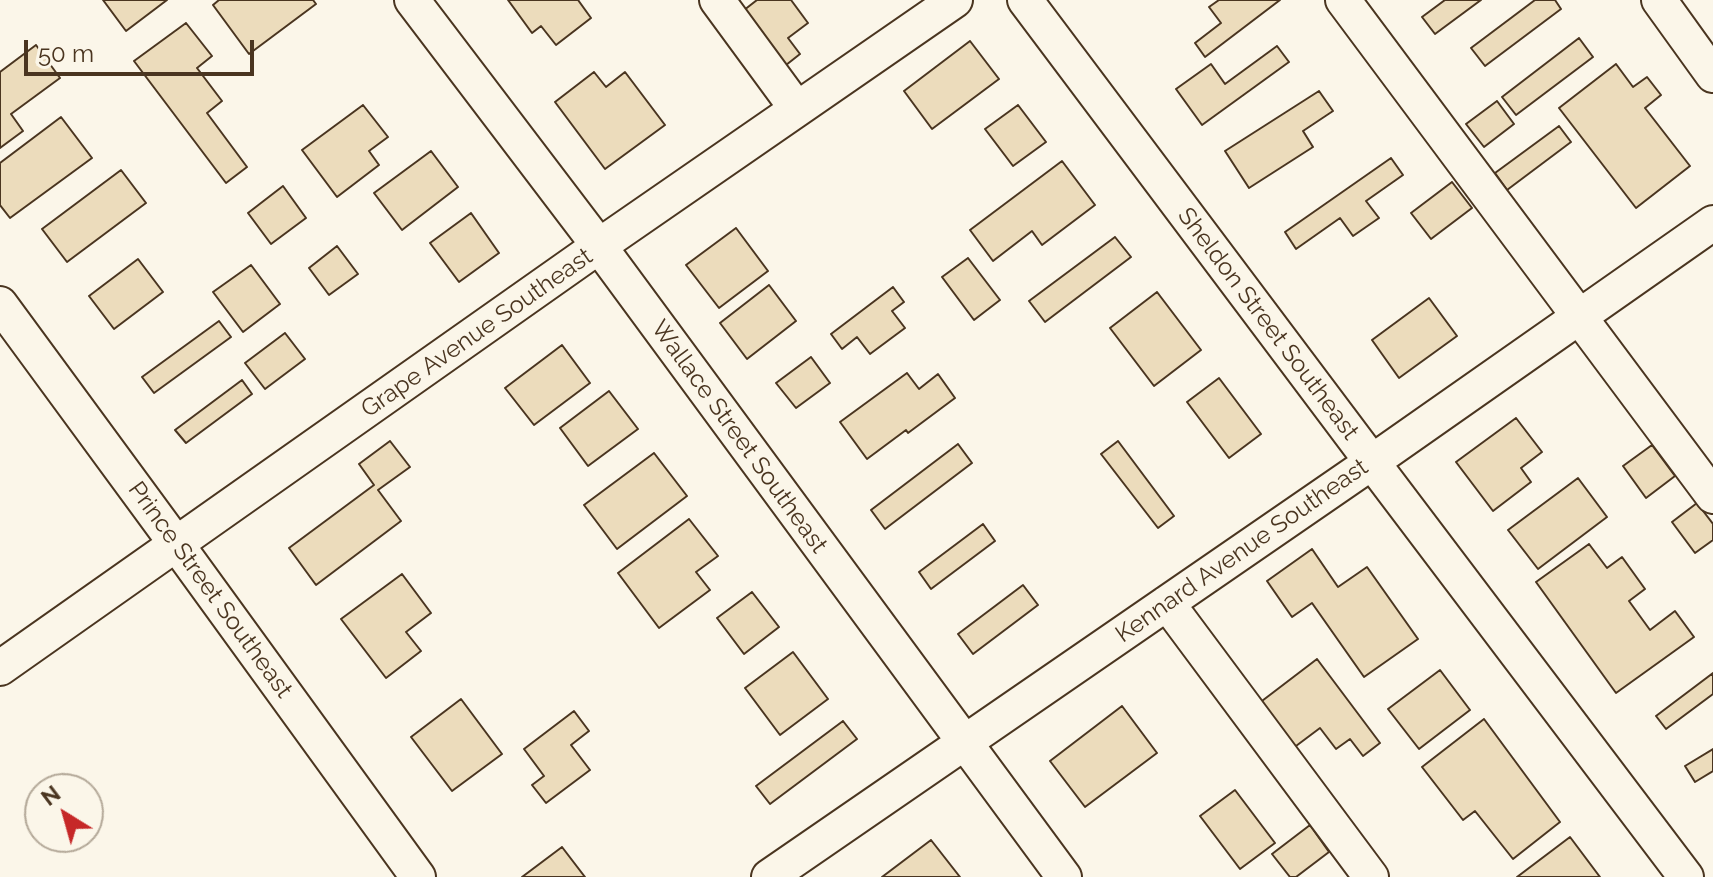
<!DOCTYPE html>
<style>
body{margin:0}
#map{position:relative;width:1713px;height:877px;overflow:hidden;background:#fbf6e9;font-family:Raleway,sans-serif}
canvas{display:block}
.north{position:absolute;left:24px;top:773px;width:80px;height:80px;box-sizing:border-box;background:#fbf6e9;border:2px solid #b4a999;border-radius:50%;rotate:323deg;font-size:22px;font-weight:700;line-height:32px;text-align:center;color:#4a3520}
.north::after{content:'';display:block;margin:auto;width:28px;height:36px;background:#c62828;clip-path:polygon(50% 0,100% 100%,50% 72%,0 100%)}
.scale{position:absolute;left:24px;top:40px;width:230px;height:36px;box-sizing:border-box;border:4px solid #4a3520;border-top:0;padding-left:10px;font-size:24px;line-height:28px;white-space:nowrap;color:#4a3520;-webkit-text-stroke:6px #fbf6e9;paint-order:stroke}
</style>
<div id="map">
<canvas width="1713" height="877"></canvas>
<div class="north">N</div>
<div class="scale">50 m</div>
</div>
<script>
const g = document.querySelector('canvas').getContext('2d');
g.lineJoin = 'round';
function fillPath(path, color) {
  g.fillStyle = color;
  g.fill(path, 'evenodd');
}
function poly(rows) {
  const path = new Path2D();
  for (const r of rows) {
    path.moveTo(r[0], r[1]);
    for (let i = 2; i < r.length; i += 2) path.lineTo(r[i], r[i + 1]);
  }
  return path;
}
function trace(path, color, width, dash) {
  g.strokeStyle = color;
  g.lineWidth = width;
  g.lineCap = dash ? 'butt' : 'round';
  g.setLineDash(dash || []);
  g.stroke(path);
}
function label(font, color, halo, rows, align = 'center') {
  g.font = font + ' Raleway,sans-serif';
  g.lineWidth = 6;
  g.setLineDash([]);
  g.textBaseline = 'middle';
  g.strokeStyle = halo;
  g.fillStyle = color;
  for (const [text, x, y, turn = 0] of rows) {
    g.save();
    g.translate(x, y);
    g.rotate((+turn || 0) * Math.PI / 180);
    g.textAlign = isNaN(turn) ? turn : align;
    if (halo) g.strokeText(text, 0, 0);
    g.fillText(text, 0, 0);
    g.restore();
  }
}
const building = poly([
 [103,0,167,0,126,31,103,0],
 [219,0,313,0,316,4,249,54,213,5,219,0],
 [508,0,578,0,591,18,556,45,541,26,532,33,508,0],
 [757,0,791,0,808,23,788,38,800,54,781,69,739,14,757,0],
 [1219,0,1280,0,1205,57,1195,43,1221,23,1209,7,1219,0],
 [1445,0,1481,0,1435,34,1422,17,1445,0],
 [1535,0,1555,0,1561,9,1485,66,1471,48,1535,0],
 [186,23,212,56,197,68,222,101,207,113,247,167,226,183,134,61,186,23],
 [1579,38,1593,57,1516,115,1502,97,1579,38],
 [970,41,999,79,932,129,904,91,970,41],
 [36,45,60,78,11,114,23,131,0,148,0,72,36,45],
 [1277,46,1289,62,1202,125,1176,89,1211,64,1225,84,1277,46],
 [1616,64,1633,87,1647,77,1661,95,1645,108,1690,166,1636,208,1559,108,1616,64],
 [594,72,606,87,625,72,665,125,605,169,555,102,594,72],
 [1319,91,1333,111,1303,131,1313,147,1249,188,1225,151,1319,91],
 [1497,101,1514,124,1484,147,1466,124,1497,101],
 [363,105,388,137,369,151,379,165,337,197,302,150,363,105],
 [1018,105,1046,142,1013,166,985,129,1018,105],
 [61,117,92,158,10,218,0,205,0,163,61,117],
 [1559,126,1571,142,1507,190,1495,173,1559,126],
 [431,151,458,187,402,230,374,193,431,151],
 [1391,158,1403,175,1366,201,1379,218,1353,236,1340,218,1296,249,1285,232,1391,158],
 [1062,161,1095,205,1042,245,1032,231,993,261,970,230,1062,161],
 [121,170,146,203,67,262,42,229,121,170],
 [1452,182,1472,208,1431,239,1411,213,1452,182],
 [283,186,306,218,271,244,248,213,283,186],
 [471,213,499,253,459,282,430,243,471,213],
 [736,228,768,271,719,308,686,265,736,228],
 [1115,237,1131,257,1045,322,1029,301,1115,237],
 [337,246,358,274,329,295,309,268,337,246],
 [968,258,1000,300,974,320,942,277,968,258],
 [138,259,163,292,114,329,89,296,138,259],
 [251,265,280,304,243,332,213,292,251,265],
 [769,285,796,321,747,359,720,323,769,285],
 [893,287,904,302,892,311,905,328,870,354,857,337,842,349,831,334,893,287],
 [1157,292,1201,350,1154,386,1110,328,1157,292],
 [1429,298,1457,336,1399,378,1372,340,1429,298],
 [219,321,231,337,154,393,142,377,219,321],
 [285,333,305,359,265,389,245,363,285,333],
 [562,345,590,383,534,425,505,388,562,345],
 [811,357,830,383,796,408,776,383,811,357],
 [907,373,919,389,938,374,955,398,908,433,906,430,867,459,840,422,907,373],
 [1219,378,1261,434,1229,458,1187,402,1219,378],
 [242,380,252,394,186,443,175,430,242,380],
 [609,391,638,429,588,466,560,428,609,391],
 [1516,418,1542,452,1521,468,1531,482,1493,511,1456,462,1516,418],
 [390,441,410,467,378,490,401,521,316,585,289,548,374,485,359,464,390,441],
 [1118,441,1174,516,1158,528,1101,454,1118,441],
 [958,444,972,463,885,529,871,510,958,444],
 [1652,445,1675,476,1646,498,1623,466,1652,445],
 [654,453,687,496,617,549,584,505,654,453],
 [1578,478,1607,517,1538,569,1508,530,1578,478],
 [1697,503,1713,524,1713,540,1695,553,1672,522,1697,503],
 [689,519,718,556,696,572,710,590,659,628,618,573,689,519],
 [983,524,995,541,931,589,919,572,983,524],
 [1589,544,1607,568,1622,557,1645,589,1629,601,1650,630,1675,611,1694,637,1616,693,1536,582,1589,544],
 [1312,549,1338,587,1367,567,1418,639,1364,677,1312,603,1292,617,1267,581,1312,549],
 [402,574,431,613,406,632,421,651,386,678,341,619,402,574],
 [1023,585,1038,605,973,654,958,634,1023,585],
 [752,592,779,627,744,654,717,618,752,592],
 [793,652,828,699,780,735,745,688,793,652],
 [1317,659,1380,743,1363,756,1350,739,1336,749,1320,728,1292,749,1258,704,1317,659],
 [1440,670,1470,710,1419,749,1388,709,1440,670],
 [1713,673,1713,694,1666,729,1656,716,1713,673],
 [461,699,502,754,452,791,411,737,461,699],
 [1122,706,1157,753,1085,807,1050,761,1122,706],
 [574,711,589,731,571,745,590,770,546,803,532,785,544,776,524,749,574,711],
 [1484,719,1560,822,1513,859,1475,811,1463,820,1422,767,1484,719],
 [843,721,857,739,770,804,756,786,843,721],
 [1713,749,1713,771,1695,782,1685,766,1713,749],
 [1235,790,1275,843,1240,869,1200,816,1235,790],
 [1310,825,1329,852,1296,877,1290,877,1272,854,1310,825],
 [1570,837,1600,877,1517,877,1570,837],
 [931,840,960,877,882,877,931,840],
 [562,847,585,877,522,877,562,847]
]);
fillPath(building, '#ecdcbc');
trace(building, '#4a3520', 2);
const minor = poly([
 [412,0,599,246,1064,877],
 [717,0,797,109],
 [1025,0,1372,462,1686,877],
 [1343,0,1713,496],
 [1659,0,1713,75],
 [0,304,177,545,418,877],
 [1167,603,1371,877],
 [0,668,599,246,955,0],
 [769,877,1372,462,1713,223]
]);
trace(minor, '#4a3520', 38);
trace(minor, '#fbf6e9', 34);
label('24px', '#4a3520', '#fbf6e9', [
 ["Sheldon Street Southeast",1268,324,53],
 ["Grape Avenue Southeast",477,333,-35],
 ["Wallace Street Southeast",739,437,54],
 ["Kennard Avenue Southeast",1242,551,-35],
 ["Prince Street Southeast",210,590,54]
]);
</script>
